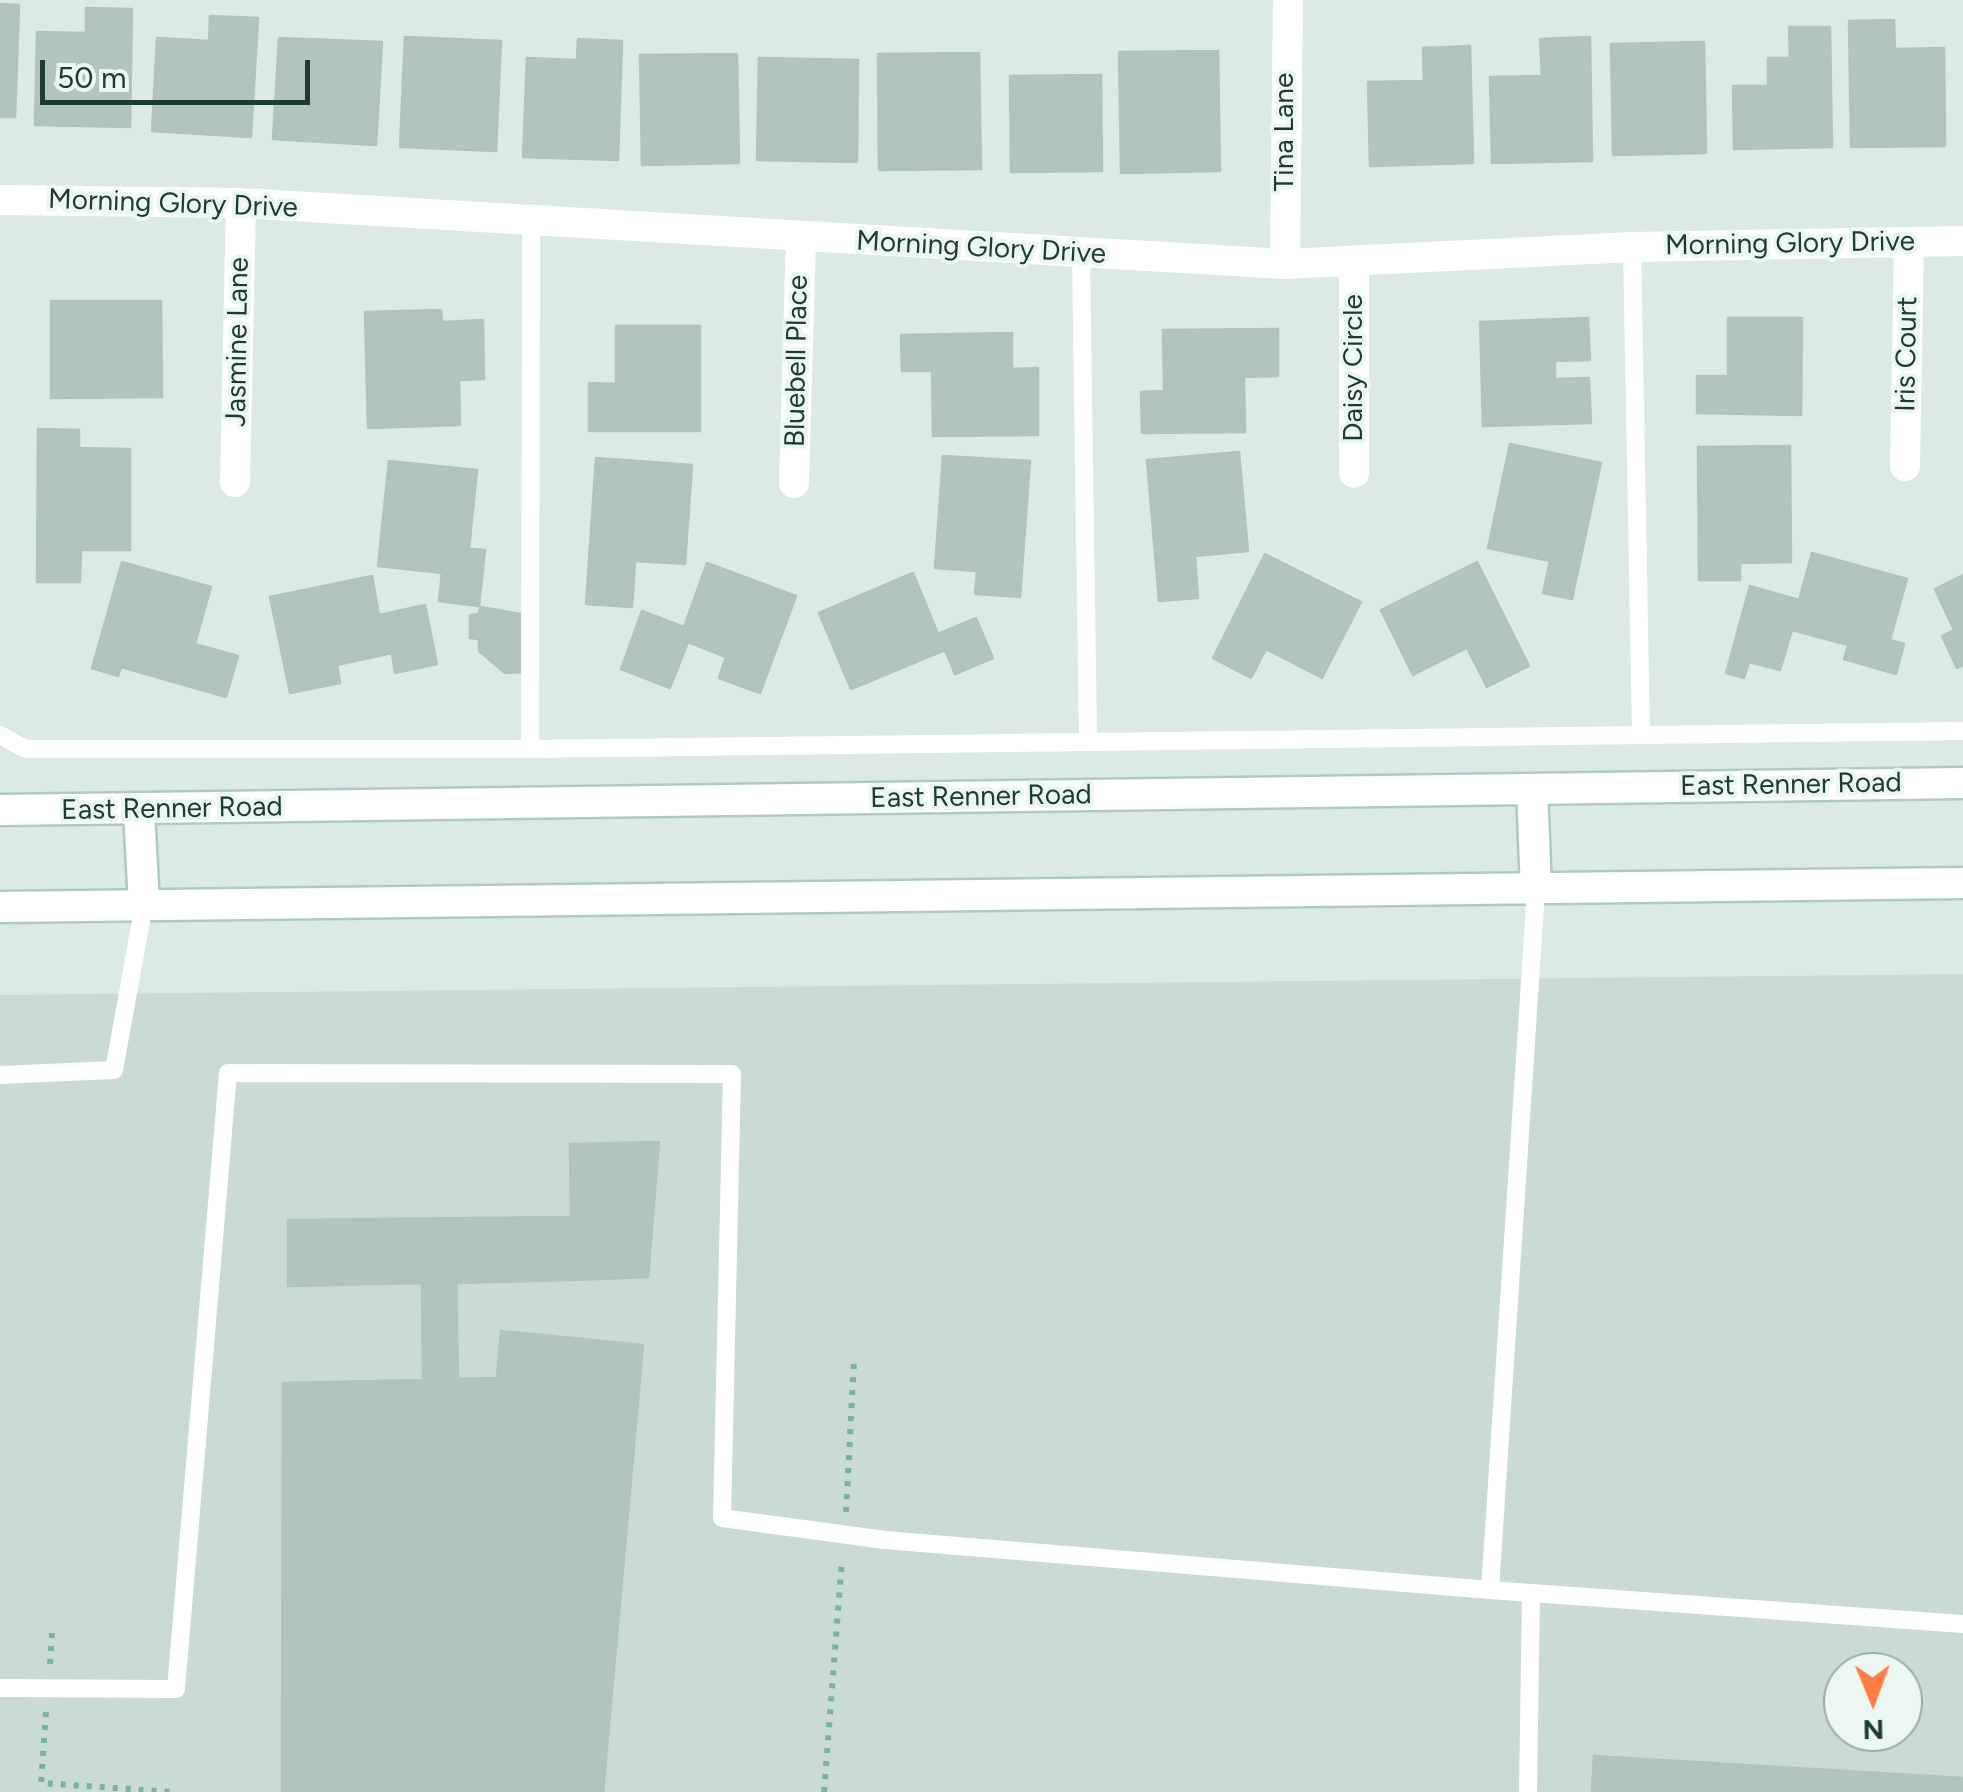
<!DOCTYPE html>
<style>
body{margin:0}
#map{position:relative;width:1963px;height:1792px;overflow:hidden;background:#dceae5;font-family:Figtree,sans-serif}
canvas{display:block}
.north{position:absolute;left:1823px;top:1652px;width:100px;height:100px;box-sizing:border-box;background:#ecf7f2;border:2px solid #99aba6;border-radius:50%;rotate:179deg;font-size:28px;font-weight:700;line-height:40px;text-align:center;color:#1d3a34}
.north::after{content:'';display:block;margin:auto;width:35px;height:45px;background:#ff7c45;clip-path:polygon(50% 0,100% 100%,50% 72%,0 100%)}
.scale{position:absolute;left:40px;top:60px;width:270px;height:45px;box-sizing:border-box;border:5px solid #1d3a34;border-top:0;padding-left:12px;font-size:30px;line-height:35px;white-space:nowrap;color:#1d3a34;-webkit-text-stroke:8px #ecf7f2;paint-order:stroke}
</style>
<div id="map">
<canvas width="1963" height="1792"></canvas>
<div class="north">N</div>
<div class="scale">50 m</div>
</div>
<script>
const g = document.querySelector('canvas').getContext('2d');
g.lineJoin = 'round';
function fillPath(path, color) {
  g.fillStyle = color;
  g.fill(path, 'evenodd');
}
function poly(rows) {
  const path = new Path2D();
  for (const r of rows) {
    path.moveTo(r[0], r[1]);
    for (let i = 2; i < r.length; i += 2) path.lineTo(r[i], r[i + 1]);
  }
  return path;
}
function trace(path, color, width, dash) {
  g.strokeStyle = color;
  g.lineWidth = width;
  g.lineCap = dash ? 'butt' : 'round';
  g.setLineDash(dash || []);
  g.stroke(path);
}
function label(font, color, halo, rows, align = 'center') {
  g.font = font + ' Figtree,sans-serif';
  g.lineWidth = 8;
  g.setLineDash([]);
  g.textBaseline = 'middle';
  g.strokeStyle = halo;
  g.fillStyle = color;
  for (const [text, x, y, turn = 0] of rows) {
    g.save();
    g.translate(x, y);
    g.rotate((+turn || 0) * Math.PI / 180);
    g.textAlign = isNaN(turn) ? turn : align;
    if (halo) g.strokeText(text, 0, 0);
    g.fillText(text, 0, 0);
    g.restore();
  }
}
fillPath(poly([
 [1963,974,1963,1792,0,1792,0,995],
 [1843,1672,1903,1672,1903,1732,1843,1732]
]), '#cadad4');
const building = poly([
 [0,4,19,5,15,117,0,117,0,4],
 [86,8,132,9,130,127,35,125,37,32,86,33,86,8],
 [210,16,258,18,251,137,152,131,157,38,209,41,210,16],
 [1894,20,1895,49,1944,48,1945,146,1851,147,1849,21,1894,20],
 [1789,27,1830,27,1832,147,1734,149,1733,86,1768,86,1768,58,1790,58,1789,27],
 [405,37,501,41,496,151,400,147,405,37],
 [1590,37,1592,161,1492,163,1490,77,1542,76,1540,39,1590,37],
 [279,38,382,42,376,145,273,139,279,38],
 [578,39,622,41,618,160,523,157,527,58,577,60,578,39],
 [1704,42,1706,153,1613,155,1611,44,1704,42],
 [1470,46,1473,163,1370,166,1368,82,1424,81,1423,48,1470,46],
 [1218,51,1220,171,1121,173,1119,52,1218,51],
 [979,53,981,169,879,170,878,54,979,53],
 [737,54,739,163,642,165,640,55,737,54],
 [759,58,858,60,857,162,757,160,759,58],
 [1101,75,1102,171,1011,172,1010,76,1101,75],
 [51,301,161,301,162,397,51,398,51,301],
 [441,310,442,322,483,320,484,379,459,380,460,425,368,428,365,312,441,310],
 [1588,318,1590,360,1555,361,1555,379,1589,378,1591,423,1483,426,1480,322,1588,318],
 [1728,318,1802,318,1801,415,1697,413,1697,376,1728,376,1728,318],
 [616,326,700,326,700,431,589,431,589,383,616,384,616,326],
 [1278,329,1278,376,1244,377,1245,432,1142,433,1141,392,1164,391,1163,330,1278,329],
 [1012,333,1012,369,1038,368,1038,435,933,436,932,371,902,371,901,335,1012,333],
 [38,429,79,430,79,448,130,449,130,550,81,550,80,582,37,582,38,429],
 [1510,444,1601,463,1572,599,1543,593,1550,561,1488,548,1510,444],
 [1790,446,1791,562,1740,563,1740,580,1699,580,1698,447,1790,446],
 [1239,452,1248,551,1195,556,1198,598,1159,601,1147,460,1239,452],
 [943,456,1030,461,1020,597,975,594,977,571,935,568,943,456],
 [596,458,692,465,685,564,635,561,632,607,586,604,596,458],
 [389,461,477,470,469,549,485,550,479,606,439,601,442,573,378,566,389,461],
 [1812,553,1907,579,1890,640,1904,644,1896,674,1844,659,1848,645,1792,630,1780,670,1749,662,1744,678,1726,673,1750,586,1799,600,1812,553],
 [1265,554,1361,602,1322,678,1266,649,1251,678,1213,658,1265,554],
 [122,562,211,587,195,644,238,656,226,697,121,667,118,676,92,668,122,562],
 [1477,562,1529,666,1487,687,1467,648,1413,675,1381,610,1477,562],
 [707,563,796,596,760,693,719,678,726,657,688,642,670,688,621,669,642,611,684,627,707,563],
 [913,573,938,634,976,618,993,658,955,674,945,650,851,689,819,613,913,573],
 [1963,575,1963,665,1957,668,1942,636,1954,630,1935,589,1963,575],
 [372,576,379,615,425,605,437,664,395,673,392,653,337,665,340,683,290,693,270,597,372,576],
 [480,607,520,614,521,672,505,673,479,651,479,639,470,638,470,615,479,614,480,607],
 [659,1142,648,1277,572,1280,570,1144,659,1142],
 [571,1217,572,1280,456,1283,458,1379,497,1378,501,1331,643,1345,603,1792,282,1792,283,1383,423,1380,422,1283,288,1286,288,1220,571,1217],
 [1594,1756,1963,1778,1963,1792,1592,1792,1594,1756]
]);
fillPath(building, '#b1c5be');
trace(building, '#aec4bc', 2.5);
const secondary = poly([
 [1532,789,1536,890],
 [0,810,1963,783],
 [139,811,144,905],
 [0,907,1963,883]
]);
trace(secondary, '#aecbc2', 35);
trace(poly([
 [846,1512,854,1360],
 [50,1664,52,1632],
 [46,1712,41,1783,173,1792],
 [824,1792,842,1559]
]), '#79b1a2', 6, [5, 8]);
trace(poly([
 [1632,247,1641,735],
 [1081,253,1088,739],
 [0,735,25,749,530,749,1963,731],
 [530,749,531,221],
 [1536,890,1490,1590,1963,1624],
 [0,1075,114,1070,144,905],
 [0,1688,176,1689,228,1073,732,1074,722,1518,885,1540,1490,1590],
 [1528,1792,1531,1593]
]), '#fff', 18);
trace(poly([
 [0,200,241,203,1285,264,1632,247,1963,241],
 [1285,264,1288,0],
 [1354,264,1354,473],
 [1905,466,1909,243],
 [235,482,241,203],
 [794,483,801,238]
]), '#fff', 30);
trace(secondary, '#fff', 30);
label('28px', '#1d3a34', '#ecf7f2', [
 ["Tina Lane",1285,132,-90],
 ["Morning Glory Drive",173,204,2],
 ["Morning Glory Drive",1790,244,-1],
 ["Morning Glory Drive",981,248,3],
 ["Jasmine Lane",238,342,-89],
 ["Iris Court",1907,354,-89],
 ["Bluebell Place",797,361,-89],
 ["Daisy Circle",1354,368,-90],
 ["East Renner Road",1791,785,-1],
 ["East Renner Road",981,797,-1],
 ["East Renner Road",172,809,-1]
]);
</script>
